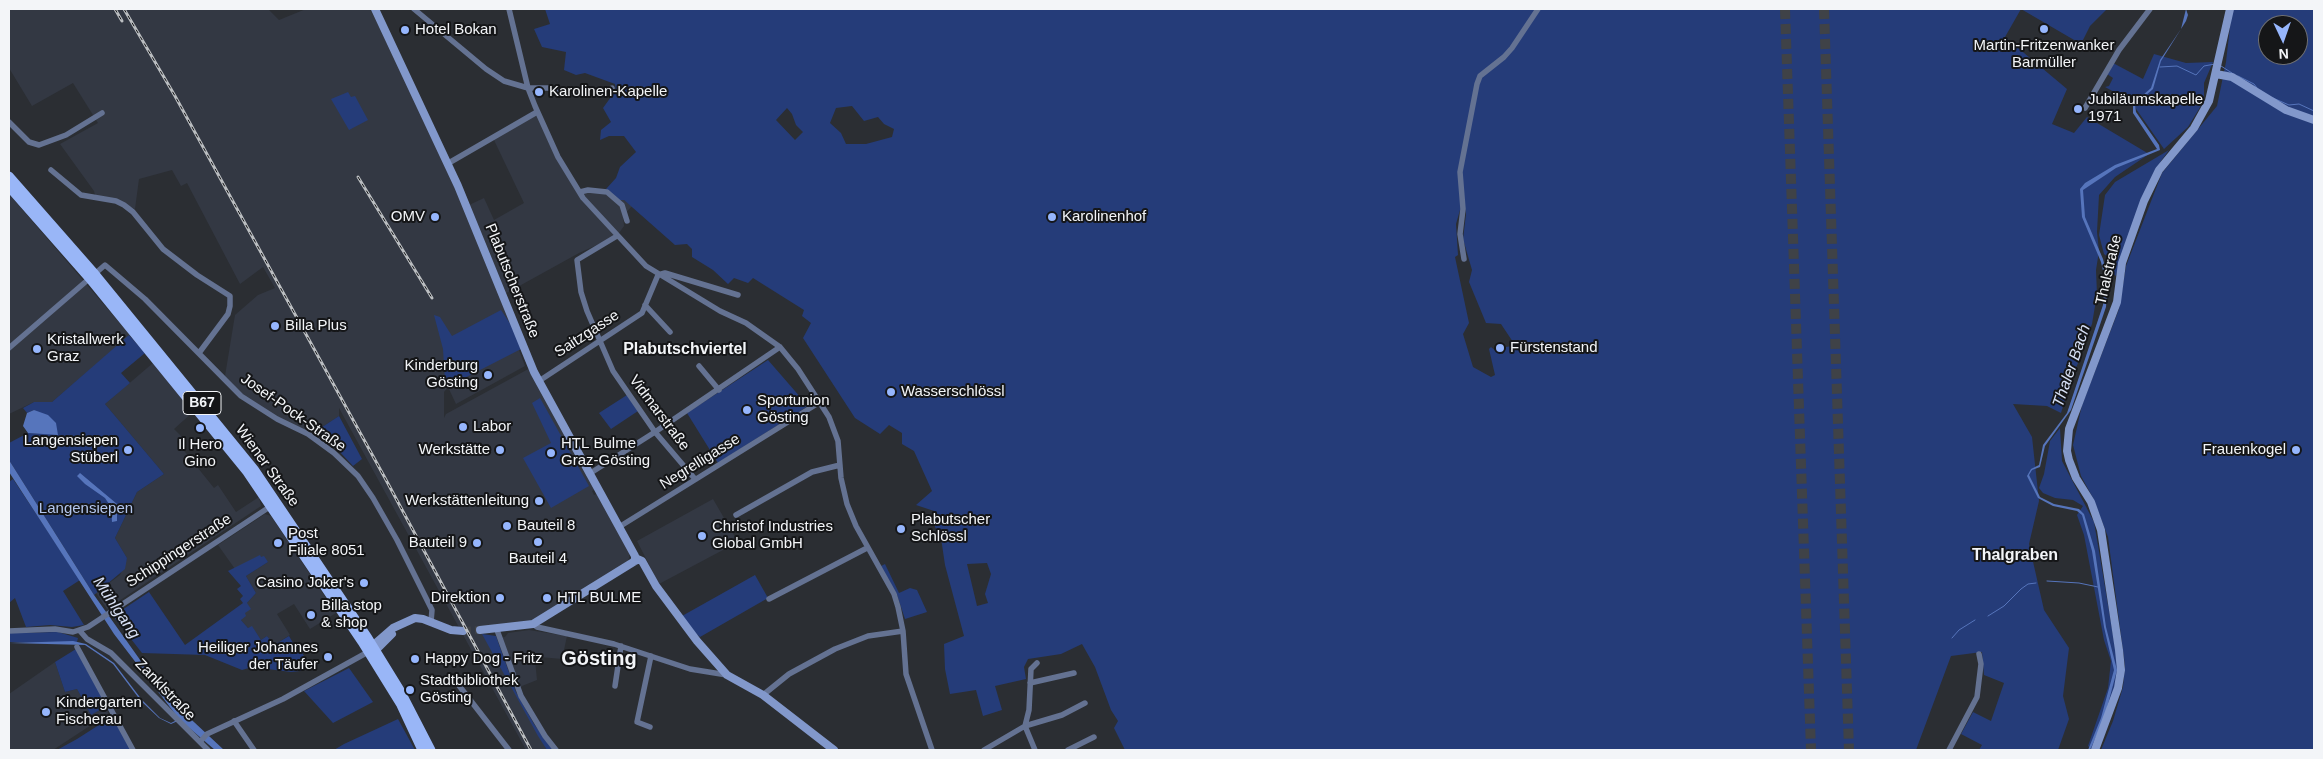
<!DOCTYPE html>
<meta charset="utf-8">
<style>
body{margin:0}
#map{position:relative;width:2323px;height:759px;overflow:hidden;background:#2b2e33;font-family:Arial,sans-serif}
canvas{display:block}
.frame{position:absolute;inset:0;border:10px solid #f3f5f8;pointer-events:none}
.north{position:absolute;left:2258px;top:15px;width:50px;height:50px;box-sizing:border-box;background:#151618;border:1px solid #6e6f72;border-radius:50%;rotate:177deg;font-size:14px;font-weight:700;line-height:20px;text-align:center;color:#f3f5f8}
.north::after{content:'';display:block;margin:auto;width:18px;height:22px;background:#96b6fd;clip-path:polygon(50% 0,100% 100%,50% 72%,0 100%)}
</style>
<div id="map">
<canvas width="2323" height="759"></canvas>
<div class="frame"></div>
<div class="north">N</div>
</div>
<script>
const g = document.querySelector('canvas').getContext('2d');
g.lineJoin = 'round';
function fillPath(path, color) {
  g.fillStyle = color;
  g.fill(path, 'evenodd');
}
function poly(rows) {
  const path = new Path2D();
  for (const r of rows) {
    path.moveTo(r[0], r[1]);
    for (let i = 2; i < r.length; i += 2) path.lineTo(r[i], r[i + 1]);
  }
  return path;
}
function trace(path, color, width, dash) {
  g.strokeStyle = color;
  g.lineWidth = width;
  g.lineCap = dash ? 'butt' : 'round';
  g.setLineDash(dash || []);
  g.stroke(path);
}
function label(font, color, halo, rows, align = 'center') {
  g.font = font + ' Arial,sans-serif';
  g.lineWidth = 4;
  g.setLineDash([]);
  g.textBaseline = 'middle';
  g.strokeStyle = halo;
  g.fillStyle = color;
  for (const [text, x, y, turn = 0] of rows) {
    g.save();
    g.translate(x, y);
    g.rotate((+turn || 0) * Math.PI / 180);
    g.textAlign = isNaN(turn) ? turn : align;
    if (halo) g.strokeText(text, 0, 0);
    g.fillText(text, 0, 0);
    g.restore();
  }
}
fillPath(poly([
 [9,9,268,9,279,20,306,9,370,9,398,60,467,206,484,198,494,220,524,203,493,138,537,112,558,157,581,190,587,188,624,200,632,206,623,216,624,226,617,236,579,253,503,295,524,347,519,350,525,366,456,404,448,387,444,392,444,418,446,414,532,367,597,488,592,491,594,495,597,494,630,553,628,562,532,621,479,627,547,750,526,750,339,408,339,416,313,433,277,418,241,395,225,376,235,315,258,295,275,288,263,267,240,284,187,183,181,186,172,170,139,179,135,209,120,203,96,199,94,191,60,144,98,123,73,83,32,106,9,68],
 [9,194,130,335,52,402,34,402,9,414],
 [153,363,194,411,174,429,182,437,177,442,214,488,218,485,236,512,259,497,261,506,107,609,96,593,120,575,127,558,115,538,137,492,164,474,105,404],
 [713,499,738,542,659,584,637,541],
 [265,514,271,516,336,613,310,629,294,604,277,614,290,635,274,645,267,636,261,640,252,627,248,628,241,620,247,603,256,593,246,576,268,562,257,557,235,569,218,545],
 [529,630,567,636,562,659,540,657,535,660,537,680,522,686,516,692,497,638,505,637,508,633],
 [55,662,65,692,77,689,91,715,107,706,108,714,53,750,9,750,9,694]
]), '#333843');
fillPath(poly([
 [545,9,2107,9,2090,26,2081,44,2021,9,2005,37,2067,89,2052,124,2074,133,2087,117,2149,154,2115,177,2099,195,2097,232,2099,251,2096,270,2097,294,2092,324,2081,350,2079,361,2073,374,2061,413,2047,406,2013,404,2032,437,2039,501,2029,544,2044,610,2069,648,2063,696,2069,719,2058,750,1979,750,1982,745,1961,734,1973,712,1991,721,2004,683,1984,675,1982,652,1951,656,1916,750,1125,750,1114,728,1118,721,1111,710,1095,667,1082,644,1061,654,1028,659,1024,667,1026,679,995,686,1002,710,983,716,976,690,950,694,945,669,944,644,964,636,945,565,941,538,935,527,934,511,916,505,932,491,914,451,902,444,902,433,889,425,880,434,855,418,803,338,811,323,802,316,804,310,753,278,748,283,734,278,728,284,713,270,692,257,692,249,687,244,675,245,624,200,617,200,606,189,616,178,620,167,636,152,624,136,609,136,600,140,601,130,611,122,603,108,616,90,615,84,585,73,576,75,564,70,566,52,542,47,534,29,550,24],
 [852,106,864,121,878,117,884,124,894,129,892,137,866,144,846,144,841,133,830,123,836,108],
 [787,108,792,114,796,125,803,132,795,140,776,120],
 [1465,208,1466,214,1463,239,1472,270,1469,282,1486,323,1501,324,1513,342,1512,346,1506,347,1503,354,1498,353,1491,347,1489,349,1495,375,1491,377,1473,367,1463,334,1469,323,1455,257,1458,255,1456,224,1460,210],
 [987,563,991,574,985,594,988,603,977,606,967,564],
 [2232,9,2314,9,2314,750,2101,750,2113,721,2123,687,2125,666,2108,537,2093,498,2081,476,2073,445,2082,405,2119,309,2126,266,2162,173,2217,106,2226,62],
 [2268,25,2298,25,2298,55,2268,55],
 [2154,54,2186,63,2213,62,2204,83,2204,100,2199,109,2188,127,2164,149,2125,93,2118,94,2105,87,2109,86,2113,78,2107,74,2113,63,2143,79],
 [348,92,351,97,355,96,368,120,349,130,331,99],
 [2169,150,2161,161,2120,258,2116,276,2111,272,2112,260,2104,254,2099,235,2105,195,2115,182],
 [501,310,511,325,514,325,523,348,447,387,445,381,443,349,434,315,440,317,452,336],
 [129,335,145,353,121,373,130,383,105,404,164,474,137,492,115,538,127,558,125,569,94,595,9,460,9,443,28,433,58,434,34,410,27,413,23,408,34,402,52,402],
 [768,360,808,406,718,463,687,413],
 [627,395,638,411,611,429,599,413],
 [540,398,589,486,551,508,523,458,551,443,532,403],
 [339,416,362,459,353,466,339,451,313,433],
 [2060,428,2062,461,2094,522,2117,658,2118,678,2093,750,2088,746,2108,688,2111,661,2104,640,2084,535,2077,515,2083,506,2073,500,2055,498,2043,493,2039,488,2044,474,2050,441],
 [13,479,80,580,63,591,84,625,72,627,50,625,26,627,15,598,9,603,9,482],
 [260,555,261,557,264,556,268,562,246,576,256,593,247,603,251,609,245,613,246,616,241,620,248,628,252,626,261,640,267,636,274,645,289,636,296,648,299,647,310,667,300,671,291,672,252,667,242,670,205,655,142,653,113,616,149,592,185,645,243,603,240,599,243,596,237,589,241,586,228,571],
 [885,564,899,593,910,588,917,590,927,612,905,619,897,595,881,566],
 [755,575,768,598,700,637,693,631,682,616],
 [58,632,78,638,77,642,39,643,9,642,9,633],
 [482,634,496,636,516,692,534,724,553,750,547,750,538,736],
 [76,649,107,706,91,715,77,689,65,692,55,662],
 [349,668,373,702,333,723,304,691],
 [113,716,132,750,57,750,77,739],
 [398,719,415,750,334,750,344,744]
]), '#253c79');
fillPath(poly([
 [2186,9,2188,15,2186,21,2161,61,2153,89,2135,105,2136,112,2159,145,2160,150,2116,168,2083,190,2085,217,2103,259,2108,279,2106,307,2071,410,2045,446,2040,467,2032,470,2029,475,2040,497,2054,504,2079,509,2084,514,2095,551,2106,627,2117,670,2104,719,2090,750,2088,750,2101,718,2114,670,2104,627,2092,551,2082,515,2077,511,2053,506,2038,498,2027,476,2031,469,2039,465,2043,445,2067,413,2103,305,2105,279,2101,262,2082,217,2080,189,2085,183,2115,165,2157,149,2133,113,2133,104,2151,88,2160,60,2181,29],
 [34,410,48,415,56,423,58,435,28,433,23,426,27,413],
 [9,460,94,595,165,695,224,750,215,750,180,720,171,724,159,718,141,701,113,664,85,645,9,643,73,641,86,644,114,663,142,700,160,718,171,723,179,719,114,634,9,472],
 [80,473,117,504,117,521,112,522,111,507,105,498,85,484,77,476]
]), '#5675bc');
trace(poly([
 [2221,66,2232,73],
 [2160,67,2177,66,2196,75,2204,66,2215,64],
 [2238,76,2254,84,2257,88],
 [2273,98,2289,105,2299,104,2314,111],
 [2047,581,2079,583,2098,587],
 [1988,616,2004,606,2021,589,2028,584,2036,583],
 [1952,638,1959,630,1975,620]
]), '#5675bc', 1);
trace(poly([
 [463,631,480,630]
]), '#3f4247', 8, [8, 4]);
trace(poly([
 [1785,9,1811,750],
 [1824,9,1849,750]
]), '#3f4247', 10, [10, 5]);
trace(poly([
 [414,9,486,69,504,81,528,88,548,88,581,94,595,94,612,88],
 [509,9,528,88,535,106,558,157,583,198,646,266,720,311,746,323,780,347,798,369,829,417,838,441,841,478,847,504,856,526,894,594,898,607,903,631,906,674,932,750],
 [2085,108,2119,50,2150,9],
 [9,122,29,142,39,145,66,135,102,113],
 [447,164,537,112],
 [51,170,81,195,116,201,124,205,133,212,163,249,197,275,230,296,230,306,228,314,199,353],
 [580,192,588,190,607,192,622,205,627,221],
 [617,236,577,260,581,292,587,311,613,371,655,432,695,479],
 [1464,259,1460,234,1463,209,1460,172,1477,84,1480,76,1504,57,1512,48,1538,9],
 [645,305,670,332],
 [9,348,105,265,145,299,241,396,277,419,308,434,334,453,358,476,373,498,397,540,432,610,431,622],
 [699,366,719,390],
 [539,381,642,313,658,275,665,273,738,295],
 [589,474,655,432,780,347],
 [736,515,812,472,840,465],
 [619,527,820,402],
 [769,599,867,548],
 [533,624,537,627,614,644,690,669,727,675],
 [497,630,521,696,545,736,556,750],
 [9,631,55,629,73,632,88,627,271,506],
 [80,631,87,639,111,653,208,750],
 [77,647,133,750],
 [457,683,509,750],
 [1030,683,1074,673],
 [615,686,621,646],
 [763,695,789,674,835,649,868,636,903,631],
 [234,721,254,750],
 [650,727,637,722,651,656],
 [200,742,207,734,283,699,368,652],
 [984,750,1025,726,1062,715,1085,703],
 [1035,750,1025,726,1029,710,1031,669,1037,663],
 [1068,750,1094,737],
 [1949,750,1977,697,1981,664,1979,654]
]), '#647292', 5.5);
trace(poly([
 [375,9,458,186,534,372,635,556,635,561],
 [2216,74,2232,77,2286,110,2314,120],
 [635,558,642,561,656,586,697,641,727,675,763,695,834,750],
 [480,630,533,624,635,561],
 [370,648,393,628,415,618,423,619,451,630,463,631],
 [370,652,375,651,392,634],
 [2095,750,2118,688,2121,670,2119,650,2101,530,2091,502,2076,478,2069,460,2067,451,2069,429,2117,302,2122,263,2144,201,2159,170,2194,128,2209,101,2230,9]
]), '#8298cb', 8);
trace(poly([
 [9,176,95,274,254,469,368,638,400,690,431,750],
 [9,187,89,278,247,472,362,642,401,705,422,750]
]), '#99b6f7', 9);
const rail = poly([
 [115,9,122,21],
 [124,9,175,96,385,478,531,750],
 [358,177,432,298]
]);
trace(rail, '#bbbec1', 3);
trace(rail, '#151618', 1, [4]);
for (const [x, y, r, color] of [
 [2044,29,5,"#96b6fd"],
 [405,30,5,"#96b6fd"],
 [539,92,5,"#96b6fd"],
 [2078,109,5,"#96b6fd"],
 [435,217,5,"#96b6fd"],
 [1052,217,5,"#96b6fd"],
 [275,326,5,"#96b6fd"],
 [1500,348,5,"#96b6fd"],
 [37,349,5,"#96b6fd"],
 [488,375,5,"#96b6fd"],
 [891,392,5,"#96b6fd"],
 [747,410,5,"#96b6fd"],
 [463,427,5,"#96b6fd"],
 [200,428,5,"#96b6fd"],
 [128,450,5,"#96b6fd"],
 [500,450,5,"#96b6fd"],
 [2296,450,5,"#96b6fd"],
 [551,453,5,"#96b6fd"],
 [539,501,5,"#96b6fd"],
 [507,526,5,"#96b6fd"],
 [901,529,5,"#96b6fd"],
 [702,536,5,"#96b6fd"],
 [538,542,5,"#96b6fd"],
 [278,543,5,"#96b6fd"],
 [477,543,5,"#96b6fd"],
 [364,583,5,"#96b6fd"],
 [500,598,5,"#96b6fd"],
 [547,598,5,"#96b6fd"],
 [311,615,5,"#96b6fd"],
 [328,657,5,"#96b6fd"],
 [415,659,5,"#96b6fd"],
 [410,690,5,"#96b6fd"],
 [46,712,5,"#96b6fd"]
]) {
  const dot = new Path2D();
  dot.arc(x, y, r, 0, 2 * Math.PI);
  g.fillStyle = color;
  g.fill(dot);
  trace(dot, '#151618', 2);
}
for (const [x, y, w] of [
 [202,403,38]
]) {
  const box = new Path2D();
  box.roundRect(x - w / 2, y - 11.5, w, 23, 4);
  g.fillStyle = '#151618';
  g.fill(box);
  trace(box, '#f3f5f8', 1);
}
label('bold 14px', '#f3f5f8', null, [
 ["B67",202,403]
]);
label('15px', '#f3f5f8', '#151618', [
 ["Hotel Bokan",415,30],
 ["Martin-Fritzenwanker",2044,46,"center"],
 ["Barmüller",2044,63,"center"],
 ["Karolinen-Kapelle",549,92],
 ["Jubiläumskapelle",2088,100],
 ["1971",2088,117],
 ["OMV",425,217,"right"],
 ["Karolinenhof",1062,217],
 ["Billa Plus",285,326],
 ["Kristallwerk",47,340],
 ["Graz",47,357],
 ["Fürstenstand",1510,348],
 ["Kinderburg",478,366,"right"],
 ["Gösting",478,383,"right"],
 ["Wasserschlössl",901,392],
 ["Sportunion",757,401],
 ["Gösting",757,418],
 ["Labor",473,427],
 ["Langensiepen",118,441,"right"],
 ["Stüberl",118,458,"right"],
 ["HTL Bulme",561,444],
 ["Graz-Gösting",561,461],
 ["Il Hero",200,445,"center"],
 ["Gino",200,462,"center"],
 ["Werkstätte",490,450,"right"],
 ["Frauenkogel",2286,450,"right"],
 ["Werkstättenleitung",529,501,"right"],
 ["Plabutscher",911,520],
 ["Schlössl",911,537],
 ["Bauteil 8",517,526],
 ["Christof Industries",712,527],
 ["Global GmbH",712,544],
 ["Post",288,534],
 ["Filiale 8051",288,551],
 ["Bauteil 9",467,543,"right"],
 ["Bauteil 4",538,559,"center"],
 ["Casino Joker's",354,583,"right"],
 ["Direktion",490,598,"right"],
 ["HTL BULME",557,598],
 ["Billa stop",321,606],
 ["& shop",321,623],
 ["Heiliger Johannes",318,648,"right"],
 ["der Täufer",318,665,"right"],
 ["Happy Dog - Fritz",425,659],
 ["Stadtbibliothek",420,681],
 ["Gösting",420,698],
 ["Kindergarten",56,703],
 ["Fischerau",56,720]
], 'left');
label('15px', '#f3f5f8', '#151618', [
 ["Thalstraße",2109,270,-77],
 ["Plabutscherstraße",512,281,68],
 ["Saitzgasse",587,334,-33],
 ["Josef-Pock-Straße",293,413,35],
 ["Vidmarstraße",659,413,53],
 ["Negrelligasse",700,462,-32],
 ["Wiener Straße",267,466,54],
 ["Schippingerstraße",179,551,-33],
 ["Zanklstraße",165,690,46]
]);
label('15px', '#b3c6ed', '#151618', [
 ["Langensiepen",86,509]
]);
label('bold 16px', '#f3f5f8', '#151618', [
 ["Plabutschviertel",685,350],
 ["Thalgraben",2015,556]
]);
label('italic 16px', '#d8e1f6', '#151618', [
 ["Thaler Bach",2072,366,-71],
 ["Mühlgang",116,608,56]
]);
label('bold 20px', '#f3f5f8', '#151618', [
 ["Gösting",599,659]
]);
</script>
